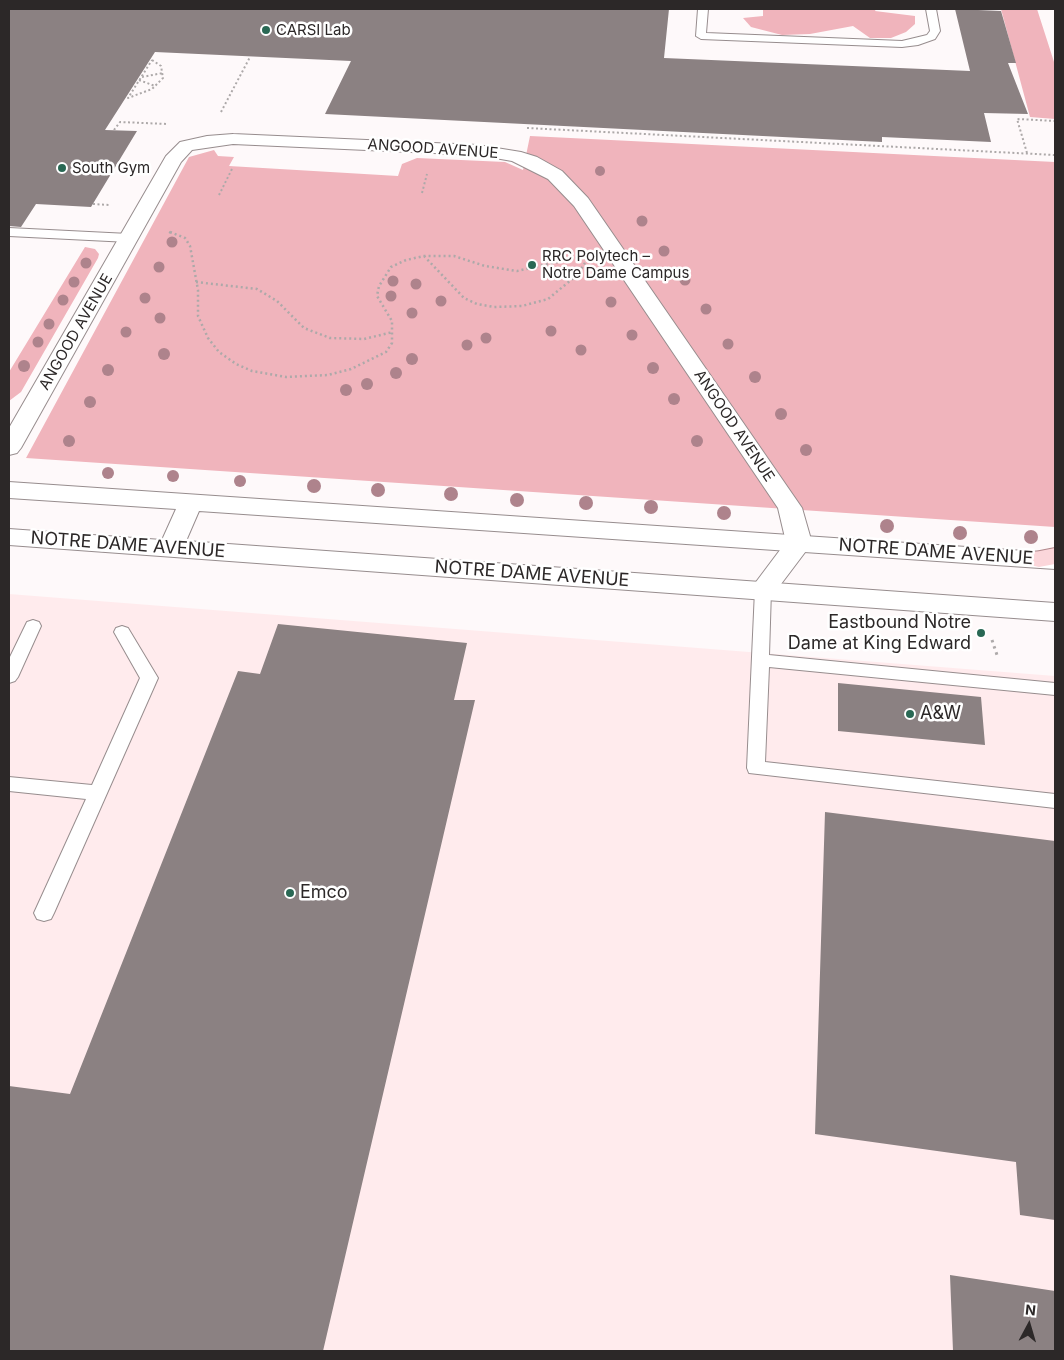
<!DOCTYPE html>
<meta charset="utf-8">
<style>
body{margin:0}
#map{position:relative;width:1064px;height:1360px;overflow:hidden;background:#fef9fa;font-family:Inter,sans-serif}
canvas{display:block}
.frame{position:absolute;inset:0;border:10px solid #2c2828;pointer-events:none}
.north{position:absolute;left:1004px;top:1300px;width:50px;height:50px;-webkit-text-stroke:4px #fff;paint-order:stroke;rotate:6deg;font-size:14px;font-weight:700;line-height:20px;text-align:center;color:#2c2828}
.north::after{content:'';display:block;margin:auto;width:18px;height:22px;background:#2c2828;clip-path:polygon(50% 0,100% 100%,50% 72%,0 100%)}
</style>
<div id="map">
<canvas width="1064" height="1360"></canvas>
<div class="frame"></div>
<div class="north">N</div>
</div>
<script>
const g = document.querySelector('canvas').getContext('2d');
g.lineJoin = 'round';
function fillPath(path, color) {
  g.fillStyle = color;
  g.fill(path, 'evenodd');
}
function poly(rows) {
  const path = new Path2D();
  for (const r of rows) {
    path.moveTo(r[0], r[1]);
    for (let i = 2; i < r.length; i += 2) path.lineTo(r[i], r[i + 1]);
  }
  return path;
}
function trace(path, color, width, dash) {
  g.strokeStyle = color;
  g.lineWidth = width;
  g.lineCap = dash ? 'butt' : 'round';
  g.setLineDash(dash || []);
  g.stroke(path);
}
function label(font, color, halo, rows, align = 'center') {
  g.font = font + ' Inter,sans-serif';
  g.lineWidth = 5;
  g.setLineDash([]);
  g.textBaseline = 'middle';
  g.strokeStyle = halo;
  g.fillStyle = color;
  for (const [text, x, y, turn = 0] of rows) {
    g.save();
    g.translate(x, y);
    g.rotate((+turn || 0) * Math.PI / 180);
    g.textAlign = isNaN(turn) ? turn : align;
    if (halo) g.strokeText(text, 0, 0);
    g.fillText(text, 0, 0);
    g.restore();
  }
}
fillPath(poly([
 [9,594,1055,676,1055,1351,9,1351]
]), '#ffebed');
fillPath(poly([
 [763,9,876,9,875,11,915,16,915,24,906,32,891,38,870,38,853,26,810,34,782,35,751,27,743,18,763,16],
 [1001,9,1037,9,1055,65,1055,119,1030,117],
 [530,136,1055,162,1055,527,26,458,189,157,214,150,218,156,234,157,229,166,398,176,402,164,417,158,505,162,523,170],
 [85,247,95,249,99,254,98,258,21,392,9,401,9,372]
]), '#f0b4bc');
fillPath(poly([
 [9,9,669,9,664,58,970,71,955,9,1001,11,1016,63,1008,63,1028,114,984,113,991,142,882,137,882,142,325,114,351,61,155,52,105,130,137,131,91,207,36,204,21,227,9,226],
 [278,624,467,643,454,700,475,700,323,1351,9,1351,9,1086,70,1094,238,671,260,674],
 [838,683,981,697,985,745,838,731],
 [825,812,1055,841,1055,1220,1020,1215,1016,1162,815,1134],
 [950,1275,1055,1291,1055,1351,953,1351]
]), '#8b8182');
const service = poly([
 [698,9,708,9,706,33,902,41,927,35,930,31,926,9,936,9,940,31,935,39,918,45,902,47,701,39,696,36,698,9],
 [9,228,129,234,135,238,129,242,9,236,9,228],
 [763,584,769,586,771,590,769,655,1055,683,1055,695,769,667,765,762,1055,794,1055,808,749,773,747,768,755,590,757,586,763,584],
 [33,620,39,622,41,626,18,677,15,681,9,683,9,659,27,622,33,620],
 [122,626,128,628,158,678,54,913,51,919,44,921,37,919,34,913,86,799,9,791,9,777,92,785,140,678,114,632,116,628,122,626]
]);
const minor = poly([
 [233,134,478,145,521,152,537,157,562,171,588,198,802,508,812,543,772,596,763,599,754,596,750,590,786,542,778,508,574,206,548,179,512,161,478,155,233,144,192,150,181,162,21,448,17,453,9,455,9,428,166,156,180,142,207,136,233,134]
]);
const tertiary = poly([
 [9,482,1055,553,1055,569,199,511,186,541,1055,603,1055,621,9,545,9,529,162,540,176,509,9,498,9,482]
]);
const primary = poly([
 [1055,548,1055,564,1039,567,1030,565,1026,559,1030,553,1055,548]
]);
trace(service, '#978d8e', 2);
trace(minor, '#978d8e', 2);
trace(tertiary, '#978d8e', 2);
trace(primary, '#b1878b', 2);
trace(poly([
 [152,60,161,66,163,78,152,89,128,98,152,60],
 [142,77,163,73],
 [139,80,155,86],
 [221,112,250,57],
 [527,128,1055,155],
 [114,130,120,122,167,124],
 [1027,153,1017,119,1055,121],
 [422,193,427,174],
 [219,195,233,167],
 [93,204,110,205],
 [169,232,173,234]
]), '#ada9a9', 2, [2, 2.5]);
trace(poly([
 [170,232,185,238,190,246,198,290,198,316,208,338,219,352,236,364,252,371,286,377,328,375,351,369,386,352,392,343,392,321,377,296,379,286,391,267,406,260,424,256,454,256,485,266,517,271,580,257],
 [424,256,464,298,477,304,494,307,522,306,548,299,577,275,585,263],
 [196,282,257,289,277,301,304,328,330,338,364,339,393,332]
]), '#ada9a9', 2.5, [2, 3]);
trace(poly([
 [992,640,997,655]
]), '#ada9a9', 3, [2.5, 4]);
fillPath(service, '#fff');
fillPath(minor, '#fff');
fillPath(tertiary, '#fff');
fillPath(primary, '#fbd6da');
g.fillStyle = '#ae838c';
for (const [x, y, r] of [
 [600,171,5],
 [642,221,5.5],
 [172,242,5.5],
 [664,251,5.5],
 [86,263,5.5],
 [159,267,5.5],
 [685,280,5.5],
 [393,281,5.5],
 [74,282,5.5],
 [416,284,5.5],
 [391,296,5.5],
 [145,298,5.5],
 [63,300,5.5],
 [441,301,5.5],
 [611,302,5.5],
 [706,309,5.5],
 [412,313,5.5],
 [160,318,5.5],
 [49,324,5.5],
 [551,331,5.5],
 [126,332,5.5],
 [632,335,5.5],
 [486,338,5.5],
 [38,342,5.5],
 [728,344,5.5],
 [467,345,5.5],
 [581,350,5.5],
 [164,354,6],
 [412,359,6],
 [24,366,6],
 [653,368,6],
 [108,370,6],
 [396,373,6],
 [755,377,6],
 [367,384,6],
 [346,390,6],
 [674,399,6],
 [90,402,6],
 [781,414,6],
 [69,441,6],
 [697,441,6],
 [806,450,6],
 [108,473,6],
 [173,476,6],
 [240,481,6],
 [314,486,7],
 [378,490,7],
 [451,494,7],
 [517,500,7],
 [586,503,7],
 [651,507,7],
 [724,513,7],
 [887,526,7],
 [960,533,7],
 [1031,537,7]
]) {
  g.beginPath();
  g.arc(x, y, r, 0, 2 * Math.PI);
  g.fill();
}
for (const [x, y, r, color] of [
 [266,30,5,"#296854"],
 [62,168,5,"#296854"],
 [532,265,5,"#296854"],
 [981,633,5,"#296854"],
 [910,714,5,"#296854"],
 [290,893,5,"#296854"]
]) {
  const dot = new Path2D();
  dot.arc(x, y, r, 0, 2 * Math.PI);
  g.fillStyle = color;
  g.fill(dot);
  trace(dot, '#fff', 2);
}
label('15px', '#2c2828', '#fff', [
 ["CARSI Lab",276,30],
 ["South Gym",72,168],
 ["RRC Polytech –",542,256],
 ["Notre Dame Campus",542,273]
], 'left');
label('15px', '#2c2828', '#fff', [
 ["ANGOOD AVENUE",433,149,4],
 ["ANGOOD AVENUE",76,332,-60],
 ["ANGOOD AVENUE",734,426,56]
]);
label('18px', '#2c2828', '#fff', [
 ["NOTRE DAME AVENUE",128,545,4],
 ["NOTRE DAME AVENUE",936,552,4],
 ["NOTRE DAME AVENUE",532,574,4]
]);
label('18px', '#2c2828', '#fff', [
 ["Eastbound Notre",971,623,"right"],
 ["Dame at King Edward",971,644,"right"],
 ["A&W",920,714],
 ["Emco",300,893]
], 'left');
</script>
